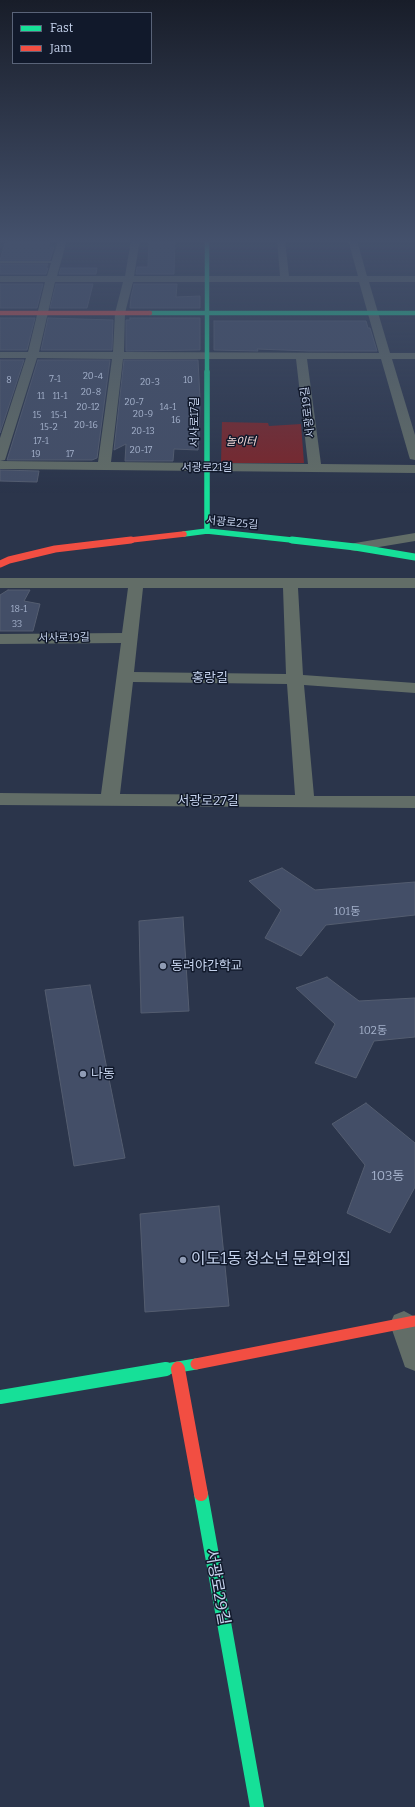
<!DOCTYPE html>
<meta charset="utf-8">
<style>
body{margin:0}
#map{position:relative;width:415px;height:1807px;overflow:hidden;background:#2b354b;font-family:Bitter,serif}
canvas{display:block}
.legend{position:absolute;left:12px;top:12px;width:140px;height:52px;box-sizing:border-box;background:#11192b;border:1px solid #596378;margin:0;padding:5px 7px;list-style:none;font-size:12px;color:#c5d2ec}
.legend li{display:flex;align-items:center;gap:8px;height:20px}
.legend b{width:20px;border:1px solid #596378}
</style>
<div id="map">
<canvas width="415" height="1807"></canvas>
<ul class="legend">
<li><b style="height:5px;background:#16e098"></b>Fast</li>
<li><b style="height:5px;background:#f24e42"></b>Jam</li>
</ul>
</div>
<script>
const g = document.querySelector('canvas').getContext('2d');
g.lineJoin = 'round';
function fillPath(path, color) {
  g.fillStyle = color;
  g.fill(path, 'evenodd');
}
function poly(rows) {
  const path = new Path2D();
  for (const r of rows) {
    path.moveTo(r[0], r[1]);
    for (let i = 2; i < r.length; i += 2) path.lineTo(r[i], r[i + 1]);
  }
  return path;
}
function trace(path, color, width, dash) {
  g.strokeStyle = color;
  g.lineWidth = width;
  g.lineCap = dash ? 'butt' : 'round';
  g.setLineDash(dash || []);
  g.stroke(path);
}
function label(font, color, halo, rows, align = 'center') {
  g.font = font + ' Bitter,"Noto Sans KR",serif';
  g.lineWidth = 3;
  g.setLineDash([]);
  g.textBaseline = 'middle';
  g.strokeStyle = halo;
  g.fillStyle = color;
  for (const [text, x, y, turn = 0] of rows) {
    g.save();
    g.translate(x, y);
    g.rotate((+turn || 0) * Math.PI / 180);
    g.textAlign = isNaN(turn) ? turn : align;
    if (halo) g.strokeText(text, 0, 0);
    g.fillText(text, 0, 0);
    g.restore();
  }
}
fillPath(poly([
 [222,422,268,423,269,426,301,424,304,463,221,463]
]), '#7b252a');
const building = poly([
 [10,240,47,240,47,242,50,242,48,247,54,247,50,260,0,260,5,243,9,243,10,240],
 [149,240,175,240,174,274,136,274,137,267,148,267,149,240],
 [0,264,48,264,46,268,48,268,46,274,0,274,0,264],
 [61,268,97,268,96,274,59,274,61,268],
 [0,284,43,284,37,308,0,308,0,284],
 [56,284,93,284,87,308,50,308,56,284],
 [134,284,177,284,176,297,200,296,200,308,130,308,131,297,134,284],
 [0,318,35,318,27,350,0,350,0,318],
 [48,318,113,320,112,350,41,350,48,318],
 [130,318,200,318,200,350,126,351,126,320,130,320,130,318],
 [214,321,366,321,368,328,370,328,377,351,309,351,257,349,258,351,214,350,214,321],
 [0,360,24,360,0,433,0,360],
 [38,360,110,360,97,458,92,460,7,460,38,360],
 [124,360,198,360,200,399,199,439,198,450,174,449,173,461,125,461,126,444,114,450,124,360],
 [0,470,39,471,37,482,0,481,0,470],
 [8,590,30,590,24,601,40,604,33,631,0,631,0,595,8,590],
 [282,868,315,890,415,882,415,915,326,925,301,956,265,938,281,910,249,881,282,868],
 [183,917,189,1011,141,1013,139,921,183,917],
 [327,977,359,1001,415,998,415,1037,374,1041,356,1078,315,1063,335,1024,296,988,327,977],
 [90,985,125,1158,74,1166,45,990,90,985],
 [366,1103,415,1143,415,1187,390,1233,347,1213,365,1165,332,1124,366,1103],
 [219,1206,229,1306,145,1312,140,1214,219,1206]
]);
fillPath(building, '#434e67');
trace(building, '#545d70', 1);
fillPath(poly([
 [0,261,57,261,59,262,57,263,0,263,0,261]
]), '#626d67');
fillPath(poly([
 [58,240,67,240,57,276,125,276,131,240,140,240,134,276,280,276,277,240,285,240,289,276,358,276,348,240,357,240,367,276,415,276,415,282,369,282,390,353,415,353,415,359,392,359,415,435,415,460,410,459,409,456,381,359,307,359,321,464,415,465,415,473,0,469,0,461,98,462,112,359,37,358,6,457,5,460,0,461,0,438,26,358,0,358,0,352,28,352,45,282,0,282,0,276,47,276,58,240],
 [55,282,123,282,115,313,113,352,39,352,55,282],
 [133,282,359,282,379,353,124,352,125,313,133,282],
 [123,359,296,359,308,464,111,462,123,359],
 [415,533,415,541,355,551,350,550,348,547,350,544,355,543,415,533],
 [0,578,415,578,415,588,298,588,303,675,415,683,415,693,304,685,314,796,415,796,415,808,0,805,0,793,101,794,121,643,0,644,0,634,122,633,128,588,0,588,0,578],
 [143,588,283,588,286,674,134,672,143,588],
 [133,682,287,684,295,795,120,794,133,682],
 [404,1311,415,1317,415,1371,405,1367,390,1324,394,1315,404,1311]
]), '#626d67');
trace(poly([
 [207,240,207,373],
 [150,313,415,313]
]), '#16e098', 4.5);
trace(poly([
 [207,372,207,531],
 [184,534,207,531,301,541]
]), '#16e098', 5.5);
trace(poly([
 [292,540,355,547,415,557]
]), '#16e098', 7);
trace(poly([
 [160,1370,196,1364]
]), '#16e098', 11);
trace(poly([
 [0,1397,166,1369],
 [201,1494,257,1807]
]), '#16e098', 14);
trace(poly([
 [0,313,150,313]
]), '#f24e42', 4.5);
trace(poly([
 [122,541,184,534]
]), '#f24e42', 5.5);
trace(poly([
 [0,564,9,560,55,549,131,540]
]), '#f24e42', 7);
trace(poly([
 [196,1364,415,1321],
 [178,1367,179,1370]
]), '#f24e42', 11);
trace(poly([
 [178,1369,201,1494]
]), '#f24e42', 14);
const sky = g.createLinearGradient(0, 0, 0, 493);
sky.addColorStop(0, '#181d29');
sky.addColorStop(0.49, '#44516c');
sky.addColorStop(1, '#44516c00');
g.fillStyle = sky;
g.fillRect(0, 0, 415, 493);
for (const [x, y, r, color] of [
 [163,966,4,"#8f9bb4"],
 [83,1074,4,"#8f9bb4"],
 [183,1260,4,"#8f9bb4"]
]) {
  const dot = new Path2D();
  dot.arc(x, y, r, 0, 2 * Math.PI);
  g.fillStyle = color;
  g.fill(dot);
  trace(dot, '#11192b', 1.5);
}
label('9px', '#a4b1cb', null, [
 ["20-4",93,376],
 ["7-1",55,379],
 ["8",9,380],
 ["10",188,380],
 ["20-3",150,382],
 ["20-8",91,392],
 ["11",41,396],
 ["11-1",60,396],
 ["20-7",134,402],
 ["20-12",88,407],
 ["14-1",168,407],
 ["20-9",143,414],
 ["15",37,415],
 ["15-1",59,415],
 ["16",176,420],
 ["20-16",86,425],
 ["15-2",49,427],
 ["20-13",143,431],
 ["17-1",41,441],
 ["20-17",141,450],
 ["19",36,454],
 ["17",70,454],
 ["18-1",19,609],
 ["33",17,624]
]);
label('11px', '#c5d2ec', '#11192b', [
 ["서광로19길",308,412,-97],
 ["서사로17길",195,422,-90],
 ["서광로21길",207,468],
 ["서광로25길",232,523,5],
 ["서사로19길",64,638,-1]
]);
label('italic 11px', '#f9dbd9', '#11192b', [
 ["놀이터",241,442]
]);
label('11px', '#a4b1cb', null, [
 ["101동",347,912],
 ["102동",373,1031]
]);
label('13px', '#c5d2ec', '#11192b', [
 ["홍랑길",210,678],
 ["서광로27길",208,801]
]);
label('13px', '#c5d2ec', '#11192b', [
 ["동려야간학교",171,966],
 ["나동",91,1074]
], 'left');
label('13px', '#a4b1cb', null, [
 ["103동",388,1176]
]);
label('16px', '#c5d2ec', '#11192b', [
 ["이도1동 청소년 문화의집",191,1260]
], 'left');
label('16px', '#c5d2ec', '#11192b', [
 ["서광로29길",217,1587,80]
]);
</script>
